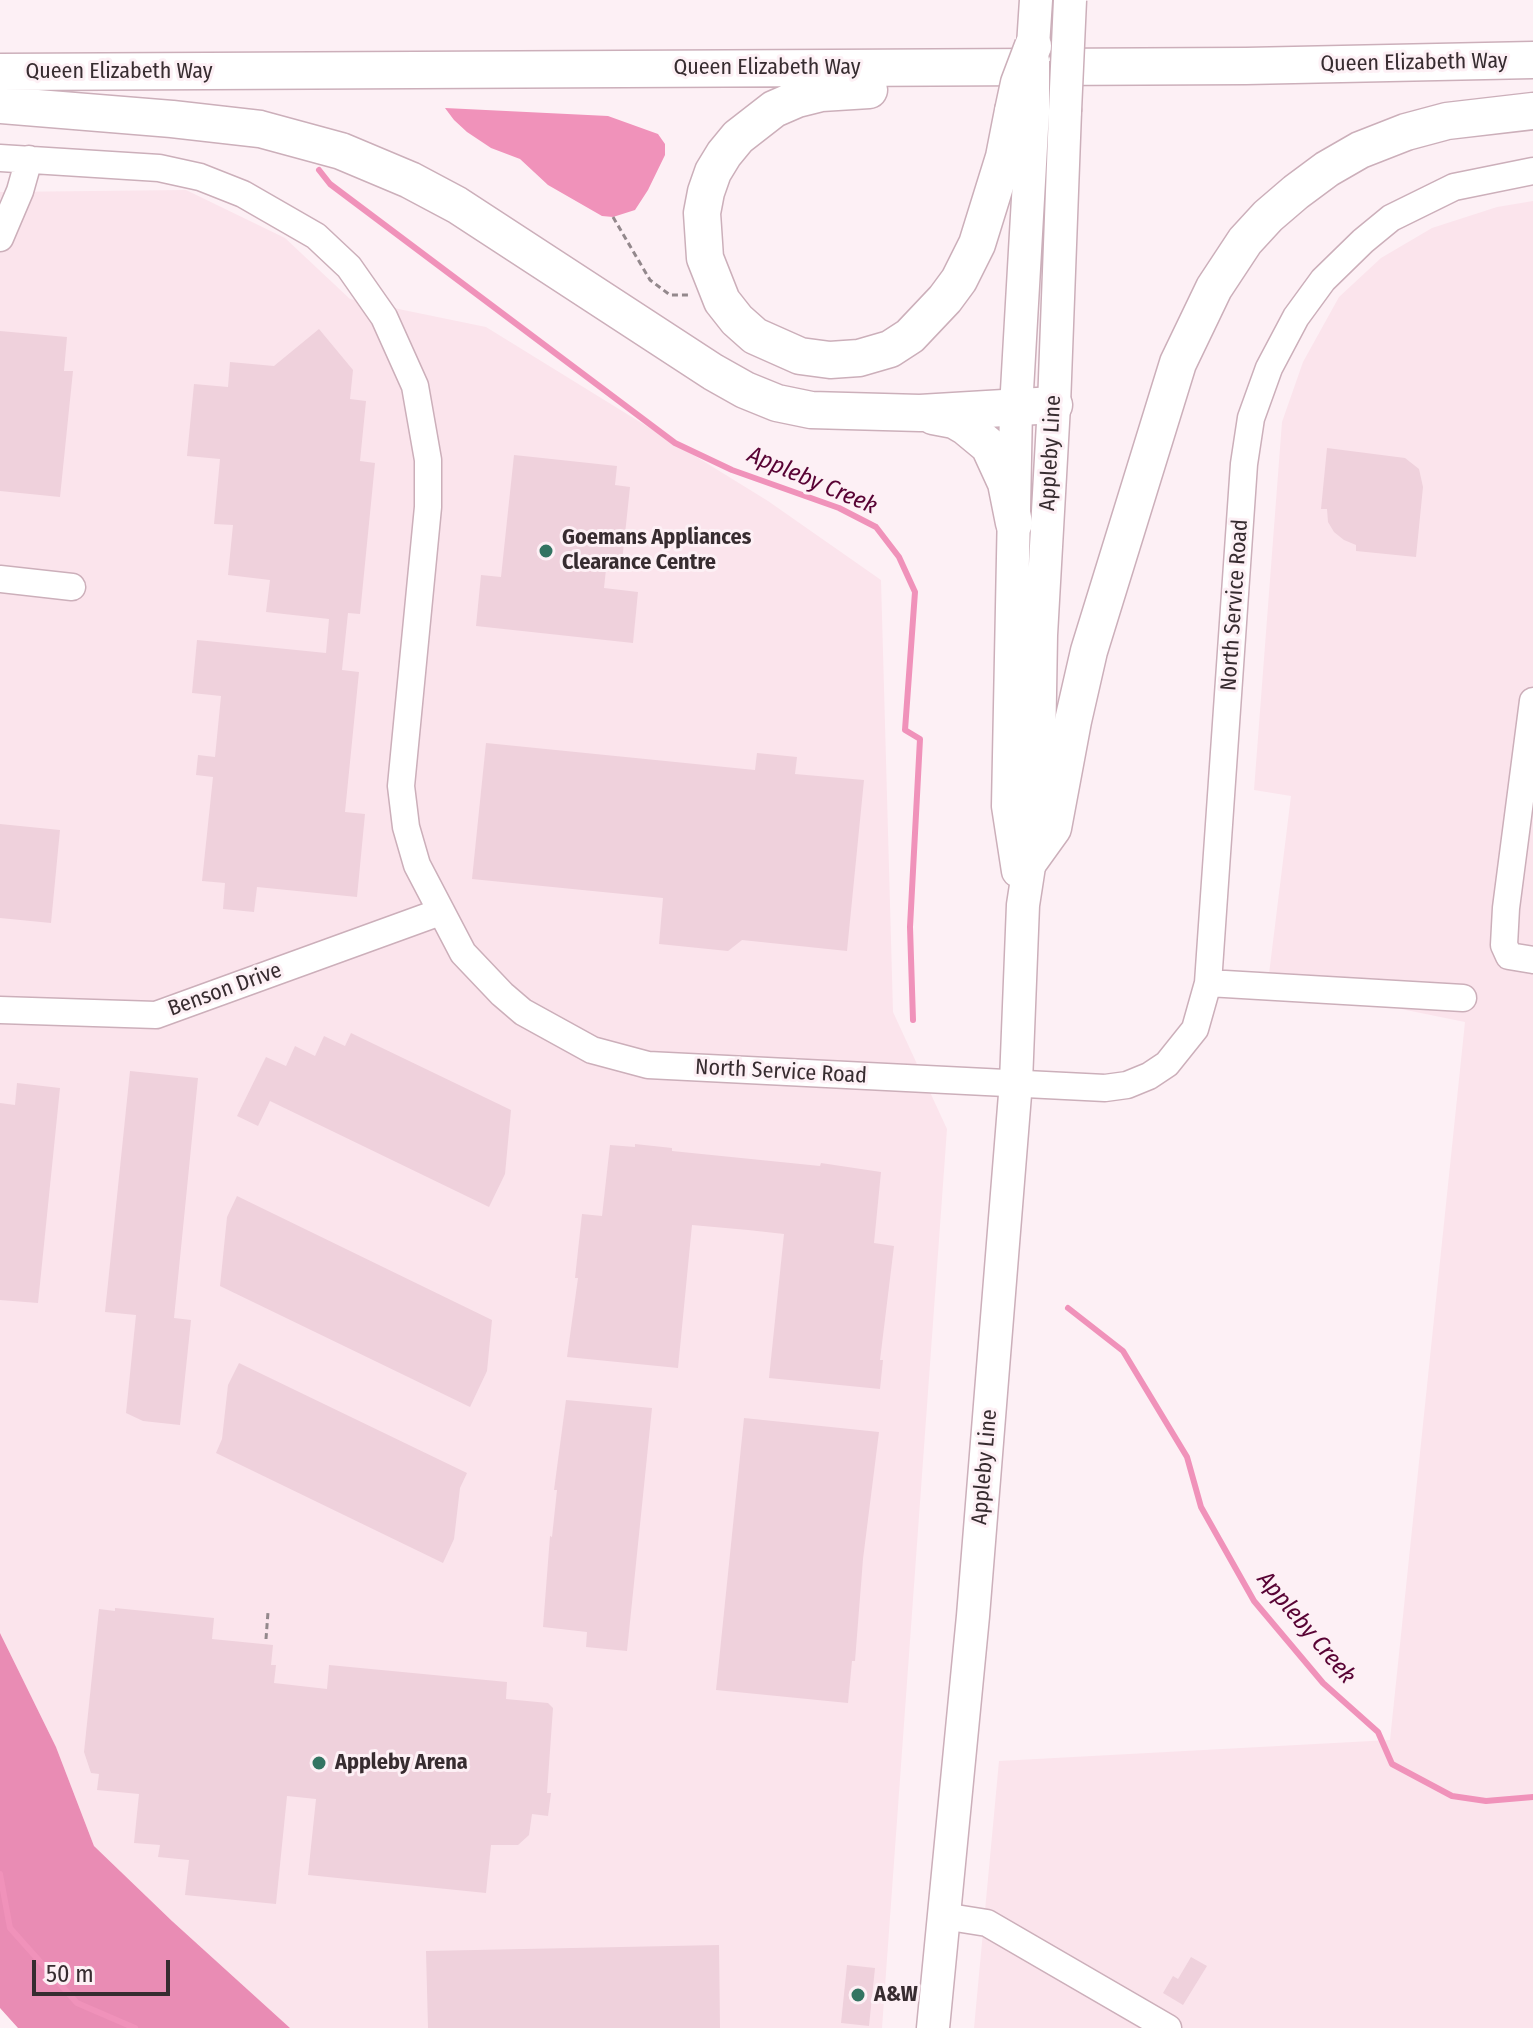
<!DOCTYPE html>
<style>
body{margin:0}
#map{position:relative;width:1533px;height:2028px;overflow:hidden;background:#fdf0f5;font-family:"Fira Sans Condensed",sans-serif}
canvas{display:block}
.scale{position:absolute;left:32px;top:1960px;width:138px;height:36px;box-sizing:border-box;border:4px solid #372c30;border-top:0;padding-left:10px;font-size:24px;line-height:28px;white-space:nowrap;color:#372c30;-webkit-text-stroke:6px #fdf0f5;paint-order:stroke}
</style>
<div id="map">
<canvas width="1533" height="2028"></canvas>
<div class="scale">50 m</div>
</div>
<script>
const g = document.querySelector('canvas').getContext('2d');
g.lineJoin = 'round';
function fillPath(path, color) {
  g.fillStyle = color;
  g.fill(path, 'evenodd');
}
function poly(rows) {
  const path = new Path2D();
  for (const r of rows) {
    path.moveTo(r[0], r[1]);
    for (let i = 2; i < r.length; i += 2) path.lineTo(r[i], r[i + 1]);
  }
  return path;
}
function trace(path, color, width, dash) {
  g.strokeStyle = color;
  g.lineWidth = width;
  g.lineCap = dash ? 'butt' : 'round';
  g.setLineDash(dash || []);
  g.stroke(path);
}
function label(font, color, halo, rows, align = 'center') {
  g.font = font + ' "Fira Sans Condensed",sans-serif';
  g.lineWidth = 6;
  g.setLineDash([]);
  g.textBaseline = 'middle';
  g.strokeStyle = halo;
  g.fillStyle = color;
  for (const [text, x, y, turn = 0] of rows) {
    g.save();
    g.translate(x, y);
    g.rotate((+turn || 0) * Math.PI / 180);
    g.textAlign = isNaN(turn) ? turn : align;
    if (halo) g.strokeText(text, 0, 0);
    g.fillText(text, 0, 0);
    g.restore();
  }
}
fillPath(poly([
 [186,190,285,238,350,299,486,327,768,501,881,580,893,1012,947,1129,882,2028,290,2028,172,1921,94,1846,56,1747,0,1633,0,192],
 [1533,201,1533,2028,974,2028,999,1761,1390,1740,1465,1022,1268,982,1291,796,1254,790,1282,422,1303,362,1339,297,1381,258,1432,228,1497,207]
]), '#fbe4ec');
fillPath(poly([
 [0,1633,56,1747,94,1846,172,1921,290,2028,18,2028,0,2008]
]), '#e98cb4');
fillPath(poly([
 [445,108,608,116,658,134,665,144,665,155,648,190,635,210,613,217,602,216,548,185,520,159,491,148,467,132,454,120]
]), '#f092ba');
trace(poly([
 [319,170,330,184,675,443,732,470,839,508,876,527,899,557,915,592,905,730,920,739,910,927,913,1020],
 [1068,1308,1123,1351,1187,1457,1201,1507,1254,1601,1323,1683,1378,1732,1392,1764,1452,1796,1486,1801,1533,1797],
 [0,1874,10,1928,77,2003,135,2028]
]), '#f092ba', 6);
fillPath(poly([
 [319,329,353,370,350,399,366,401,360,461,375,463,360,614,348,613,342,670,359,672,345,812,365,814,357,897,257,887,254,912,223,909,225,883,202,881,213,777,196,775,198,755,215,757,221,696,192,693,197,640,326,653,329,619,266,612,270,580,228,575,233,525,214,524,220,459,187,456,194,384,228,387,230,362,274,366],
 [0,331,67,337,64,371,73,371,60,497,0,491],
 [1327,448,1405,458,1419,469,1423,487,1416,557,1356,551,1356,545,1344,540,1334,532,1328,522,1327,509,1321,509],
 [514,455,617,466,615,485,630,487,622,562,607,560,604,588,638,592,633,643,476,626,481,575,501,577],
 [486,743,755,770,757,753,797,757,795,774,864,780,847,951,742,940,728,951,659,944,663,898,472,879],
 [0,824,60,830,51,923,0,918],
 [351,1033,511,1110,505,1174,489,1207,270,1101,258,1126,237,1116,266,1057,286,1066,295,1046,315,1056,324,1036,345,1046],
 [130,1071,198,1078,174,1318,191,1320,180,1425,143,1421,126,1413,136,1315,105,1312],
 [17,1083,60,1088,38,1303,0,1300,0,1103,15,1105],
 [635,1144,672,1148,672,1151,820,1166,821,1163,881,1172,874,1243,894,1246,880,1360,883,1360,880,1389,769,1378,784,1234,748,1230,692,1225,678,1368,567,1357,578,1278,575,1278,582,1214,602,1216,610,1145,635,1147],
 [237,1196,492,1320,487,1371,470,1407,220,1286,227,1217],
 [239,1363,467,1473,460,1488,454,1539,443,1563,216,1453,222,1439,228,1385],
 [566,1400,652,1408,627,1651,586,1647,587,1632,543,1627,550,1536,552,1537,557,1490,554,1490],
 [744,1418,879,1432,863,1559,855,1661,852,1661,848,1703,716,1690],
 [115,1608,214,1618,212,1639,273,1645,271,1665,276,1665,274,1683,327,1689,329,1665,507,1682,506,1699,548,1703,553,1708,547,1793,551,1793,548,1816,532,1814,529,1835,518,1845,491,1845,486,1893,308,1875,316,1799,287,1796,276,1904,185,1895,189,1860,158,1857,160,1845,134,1843,139,1794,97,1790,99,1774,91,1773,84,1752,99,1609,115,1611],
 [719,1945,720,2028,428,2028,426,1951],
 [1191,1957,1207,1966,1183,2005,1163,1993,1173,1976,1178,1979],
 [847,1965,875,1968,869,2026,841,2023]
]), '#efd1dc');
const minor = poly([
 [0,158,159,168,200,177,243,194,316,236,349,267,384,317,415,386,428,460,428,507,401,786,406,827,417,865,463,953,502,994,523,1012,592,1050,648,1065,1105,1088,1127,1085,1149,1076,1167,1064,1195,1029,1208,983,1244,464,1251,418,1269,368,1296,317,1323,280,1363,241,1391,218,1454,187,1533,171],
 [0,238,20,191,29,159],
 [0,579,72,587],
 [1533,701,1506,908,1504,945,1509,956,1533,960],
 [1208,983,1463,998],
 [0,1010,156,1015,440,912],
 [943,1916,987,1923,1168,2028]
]);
const major = poly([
 [1033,46,1036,0],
 [1018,871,1008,806,1016,408,1033,111],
 [933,2028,973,1616,1016,1082,1023,905,1038,808,1041,635,1054,405,1065,111]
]);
const highway = poly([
 [0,72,1246,66,1533,60],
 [869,90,821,93,797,99,774,109,738,137,724,154,713,172,706,192,702,213,705,258,722,301,737,320,755,336,800,356,830,360,859,358,890,349,910,336,945,299,959,280,977,244,1004,157,1013,111],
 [0,105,172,119,260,129,341,151,410,180,457,205,713,372,745,390,777,403,811,410,920,413,1054,405],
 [933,416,954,420,966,427,989,446,1006,483,1014,523],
 [1030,860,1053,828,1073,721,1089,651,1178,363,1214,288,1245,241,1268,216,1296,192,1327,169,1360,150,1406,132,1447,121,1533,111]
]);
trace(minor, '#ccafba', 29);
trace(major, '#ccafba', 35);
trace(highway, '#ccafba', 39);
trace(poly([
 [613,217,650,280,670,295,689,295],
 [266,1639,268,1612]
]), '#93888c', 3, [6, 4]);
trace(minor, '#fff', 26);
trace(major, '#fff', 32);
trace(highway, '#fff', 36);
const majorBridge = poly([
 [1033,61,1033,111],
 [1065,111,1070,0]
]);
const highwayBridge = poly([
 [1013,111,1019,83,1033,46]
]);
trace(majorBridge, '#ccafba', 35, []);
trace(highwayBridge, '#ccafba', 39, []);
trace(majorBridge, '#fff', 32);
trace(highwayBridge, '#fff', 36);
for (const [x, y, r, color] of [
 [546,551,8,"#337462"],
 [319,1763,8,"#337462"],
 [858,1995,8,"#337462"]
]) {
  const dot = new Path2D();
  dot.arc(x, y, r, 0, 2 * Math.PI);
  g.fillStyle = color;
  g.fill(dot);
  trace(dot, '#fdf0f5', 3);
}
label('22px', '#372c30', '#fdf0f5', [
 ["Queen Elizabeth Way",1414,63,-1],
 ["Queen Elizabeth Way",767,68],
 ["Queen Elizabeth Way",119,72],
 ["Appleby Line",1051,453,-87],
 ["North Service Road",1235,605,-86],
 ["Benson Drive",225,990,-20],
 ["North Service Road",781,1072,3],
 ["Appleby Line",985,1467,-85]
]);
label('bold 22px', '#372c30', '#fdf0f5', [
 ["Goemans Appliances",562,538],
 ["Clearance Centre",562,563],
 ["Appleby Arena",335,1763],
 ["A&W",874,1995]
], 'left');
label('italic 24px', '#580334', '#fdf0f5', [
 ["Appleby Creek",812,481,23],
 ["Appleby Creek",1306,1628,50]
]);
</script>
